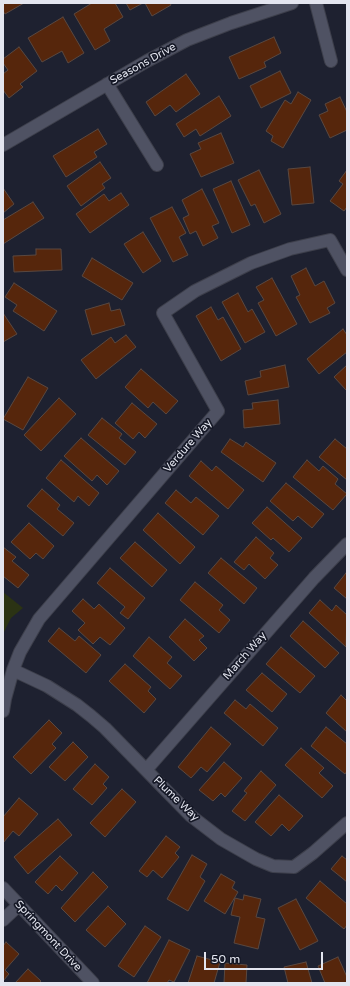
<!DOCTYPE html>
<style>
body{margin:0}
#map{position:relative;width:350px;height:986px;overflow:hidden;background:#1e2130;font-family:"Varela Round",sans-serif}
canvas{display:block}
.frame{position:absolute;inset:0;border:4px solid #e3e5ef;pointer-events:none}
.scale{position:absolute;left:204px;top:952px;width:119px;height:18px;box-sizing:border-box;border:2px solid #e3e5ef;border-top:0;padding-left:5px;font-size:12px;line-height:14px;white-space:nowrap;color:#e3e5ef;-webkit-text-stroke:3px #151826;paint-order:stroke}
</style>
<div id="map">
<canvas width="350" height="986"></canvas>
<div class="frame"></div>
<div class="scale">50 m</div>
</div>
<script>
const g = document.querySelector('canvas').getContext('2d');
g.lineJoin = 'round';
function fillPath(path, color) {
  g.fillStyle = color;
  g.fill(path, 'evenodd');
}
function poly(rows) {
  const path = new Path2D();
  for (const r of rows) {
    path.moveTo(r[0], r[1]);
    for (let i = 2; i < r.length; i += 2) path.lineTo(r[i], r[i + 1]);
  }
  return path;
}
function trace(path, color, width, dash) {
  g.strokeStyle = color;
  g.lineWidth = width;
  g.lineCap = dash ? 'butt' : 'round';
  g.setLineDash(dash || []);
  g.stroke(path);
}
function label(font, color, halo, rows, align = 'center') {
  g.font = font + ' "Varela Round",sans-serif';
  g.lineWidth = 3.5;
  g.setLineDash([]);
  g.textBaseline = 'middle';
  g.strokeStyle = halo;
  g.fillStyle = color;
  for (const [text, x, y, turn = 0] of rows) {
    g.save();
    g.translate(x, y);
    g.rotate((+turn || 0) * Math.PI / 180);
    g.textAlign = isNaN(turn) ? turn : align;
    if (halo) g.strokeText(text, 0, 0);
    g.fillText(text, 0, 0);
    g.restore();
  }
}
fillPath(poly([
 [3,592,23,608,11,618,3,634]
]), '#2b3314');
const building = poly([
 [3,3,24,3,5,14,3,11,3,3],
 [92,3,115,3,123,17,104,29,110,41,95,50,74,14,92,3],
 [126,3,143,3,130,10,126,3],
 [145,3,170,3,171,5,152,16,145,3],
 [63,17,84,53,68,63,62,51,42,62,28,38,63,17],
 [274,37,281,53,264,62,266,67,239,79,229,57,274,37],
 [19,47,37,71,20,84,23,87,9,98,3,90,3,74,8,70,3,63,3,59,19,47],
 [280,71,291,93,261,108,250,86,280,71],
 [186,74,200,94,176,112,170,105,155,116,146,102,186,74],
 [298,92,311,100,283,148,271,141,273,136,266,131,285,100,291,104,298,92],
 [219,96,231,116,200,136,196,129,184,137,176,124,219,96],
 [340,97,347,112,347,130,330,138,319,115,328,111,325,104,340,97],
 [98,129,107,144,94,152,97,157,66,177,53,156,98,129],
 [221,133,234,163,201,177,190,154,201,149,198,143,221,133],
 [100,162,111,178,102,184,105,188,81,206,67,186,100,162],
 [310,167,314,203,292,205,288,169,310,167],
 [259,170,281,214,264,223,255,204,251,206,238,180,259,170],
 [347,170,347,207,344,211,330,201,343,184,339,181,347,170],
 [231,181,250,225,232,233,213,189,231,181],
 [3,188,14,204,3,213,3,188],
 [202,189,219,223,212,226,218,238,203,246,196,231,190,234,183,218,189,215,182,200,202,189],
 [121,193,129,205,90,233,76,214,104,194,109,201,121,193],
 [33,202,44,218,3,244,3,220,33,202],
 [172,207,186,233,179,237,188,255,173,262,150,218,172,207],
 [143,232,161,261,143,273,124,244,143,232],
 [36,249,61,249,62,270,14,272,13,256,36,255,36,249],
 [92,258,133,283,122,300,82,276,92,258],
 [306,268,315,286,324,281,335,303,327,308,330,313,310,323,296,297,300,295,291,276,306,268],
 [272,278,297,324,276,336,258,303,264,300,256,287,272,278],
 [14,283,57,311,44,331,13,311,17,305,5,297,14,283],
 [238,293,248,312,252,309,265,332,245,343,222,302,238,293],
 [109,303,111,311,120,309,125,325,92,335,85,310,109,303],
 [211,307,218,320,223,317,241,349,221,361,196,316,211,307],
 [3,313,17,334,3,342,3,313],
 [343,329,347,335,347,352,319,374,307,359,343,329],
 [126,335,136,347,96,379,81,360,111,337,115,343,126,335],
 [285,365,289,387,248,395,245,381,261,377,260,371,285,365],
 [347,365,347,391,334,377,347,365],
 [141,369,178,401,166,414,153,402,148,408,125,387,141,369],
 [28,377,48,388,23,430,3,419,28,377],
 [59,398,76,414,41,451,24,435,59,398],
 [278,400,280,424,244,428,243,410,253,409,252,403,278,400],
 [132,403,157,424,145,438,139,432,133,439,115,423,132,403],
 [102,418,122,434,119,438,136,452,125,465,88,435,102,418],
 [81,438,119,471,107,485,97,475,92,481,64,456,81,438],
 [230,439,243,447,246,442,276,463,263,482,221,452,230,439],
 [335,439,347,449,347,480,319,457,335,439],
 [61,460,99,493,89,506,78,496,74,502,46,478,61,460],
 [307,460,319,471,323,466,338,479,335,484,347,494,333,510,293,477,307,460],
 [201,461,212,471,216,466,244,490,228,509,189,476,201,461],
 [286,483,324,514,312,528,298,516,293,521,270,501,286,483],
 [42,489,60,505,57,509,74,523,63,536,27,506,42,489],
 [176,490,191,503,196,497,219,516,203,535,165,503,176,490],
 [267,507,302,538,289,552,273,538,271,540,252,523,267,507],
 [158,513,195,547,180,564,143,530,158,513],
 [29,523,54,546,43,559,36,553,30,559,11,542,29,523],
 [256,537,274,553,270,558,278,565,265,579,249,564,244,570,234,562,256,537],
 [135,542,167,570,152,587,120,558,135,542],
 [3,547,16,557,12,561,29,575,18,588,3,576,3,547],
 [221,558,257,588,244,604,208,573,221,558],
 [110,568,145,598,128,619,120,613,125,607,97,583,110,568],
 [346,573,347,573,347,599,334,588,346,573],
 [195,582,223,605,219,610,230,620,219,633,180,600,195,582],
 [83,599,94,609,99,604,125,628,110,645,100,637,93,644,78,630,85,623,72,611,83,599],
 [320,600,332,611,336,605,347,615,346,647,309,613,320,600],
 [185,619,204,636,199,640,207,648,194,661,169,637,185,619],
 [303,621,339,653,325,668,290,636,303,621],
 [59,628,75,641,79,636,101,655,86,673,48,641,59,628],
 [149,637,172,657,167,663,182,676,170,689,133,656,149,637],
 [281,647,315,676,300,693,266,664,281,647],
 [125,664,151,687,148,691,156,699,144,713,109,681,125,664],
 [262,673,287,694,272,712,246,690,262,673],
 [341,695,347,701,347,732,326,713,341,695],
 [235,700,246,709,250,704,278,728,263,746,224,713,235,700],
 [49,720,62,733,52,744,56,748,31,774,13,757,49,720],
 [211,727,231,744,207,772,201,767,191,778,178,767,211,727],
 [326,727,347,744,347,771,345,774,311,746,326,727],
 [73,742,88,757,65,781,49,767,73,742],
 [301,748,324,768,319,773,333,786,322,798,285,765,301,748],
 [224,762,242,778,225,797,221,793,213,801,199,790,224,762],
 [95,764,109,777,103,784,107,788,92,805,73,789,95,764],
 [261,771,276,785,245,821,232,811,247,793,244,791,261,771],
 [122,789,136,802,105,837,90,823,122,789],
 [279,795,303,816,289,831,282,824,271,836,255,822,279,795],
 [19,798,38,814,19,836,13,831,3,843,3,817,19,798],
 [58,819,72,835,28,874,14,857,58,819],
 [166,836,180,847,175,853,179,857,162,878,153,870,147,877,139,871,166,836],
 [192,855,207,864,200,877,205,881,188,911,167,899,192,855],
 [60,856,78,873,62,891,56,885,48,894,35,882,60,856],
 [342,856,347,860,347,882,331,869,342,856],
 [93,872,108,887,75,922,61,908,93,872],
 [221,874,235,882,232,888,238,892,225,914,204,901,221,874],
 [320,881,347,904,347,925,344,929,306,898,320,881],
 [244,895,261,899,256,917,265,919,258,949,234,943,240,917,231,915,235,898,243,900,244,895],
 [296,899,318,941,300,950,278,908,296,899],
 [108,906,126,924,105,947,86,930,108,906],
 [145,926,161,937,134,977,118,966,145,926],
 [169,940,190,950,174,982,169,980,167,983,147,983,169,940],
 [6,942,19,954,5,970,9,974,3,981,3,946,6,942],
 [197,956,220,962,214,983,188,983,197,956],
 [338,957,347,977,347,983,325,983,318,966,338,957],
 [306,962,312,983,288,983,284,967,306,962],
 [225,963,247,965,246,983,224,983,225,963],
 [28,969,41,981,39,983,15,983,28,969]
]);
fillPath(building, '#56260c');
trace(building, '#5a4840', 1);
const minor = poly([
 [316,3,331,61],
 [107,84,157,165],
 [3,145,147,61,187,40,231,23,292,3],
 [13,670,47,686,77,705,91,716,105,728,191,816,221,839,256,859,273,866,294,867,313,853,347,823],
 [3,711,5,699,13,670,20,652,39,619,218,411,163,313,195,291,251,263,290,249,330,240,347,270],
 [146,770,314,578,347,544],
 [3,888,93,983],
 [3,920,19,905]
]);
trace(minor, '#3d3f4b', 14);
trace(minor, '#4f5263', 12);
label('11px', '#e3e5ef', '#151826', [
 ["Seasons Drive",143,64,-29],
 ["Verdure Way",188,446,-49],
 ["March Way",245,656,-49],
 ["Plume Way",176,799,44],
 ["Springmont Drive",48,936,47]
]);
</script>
